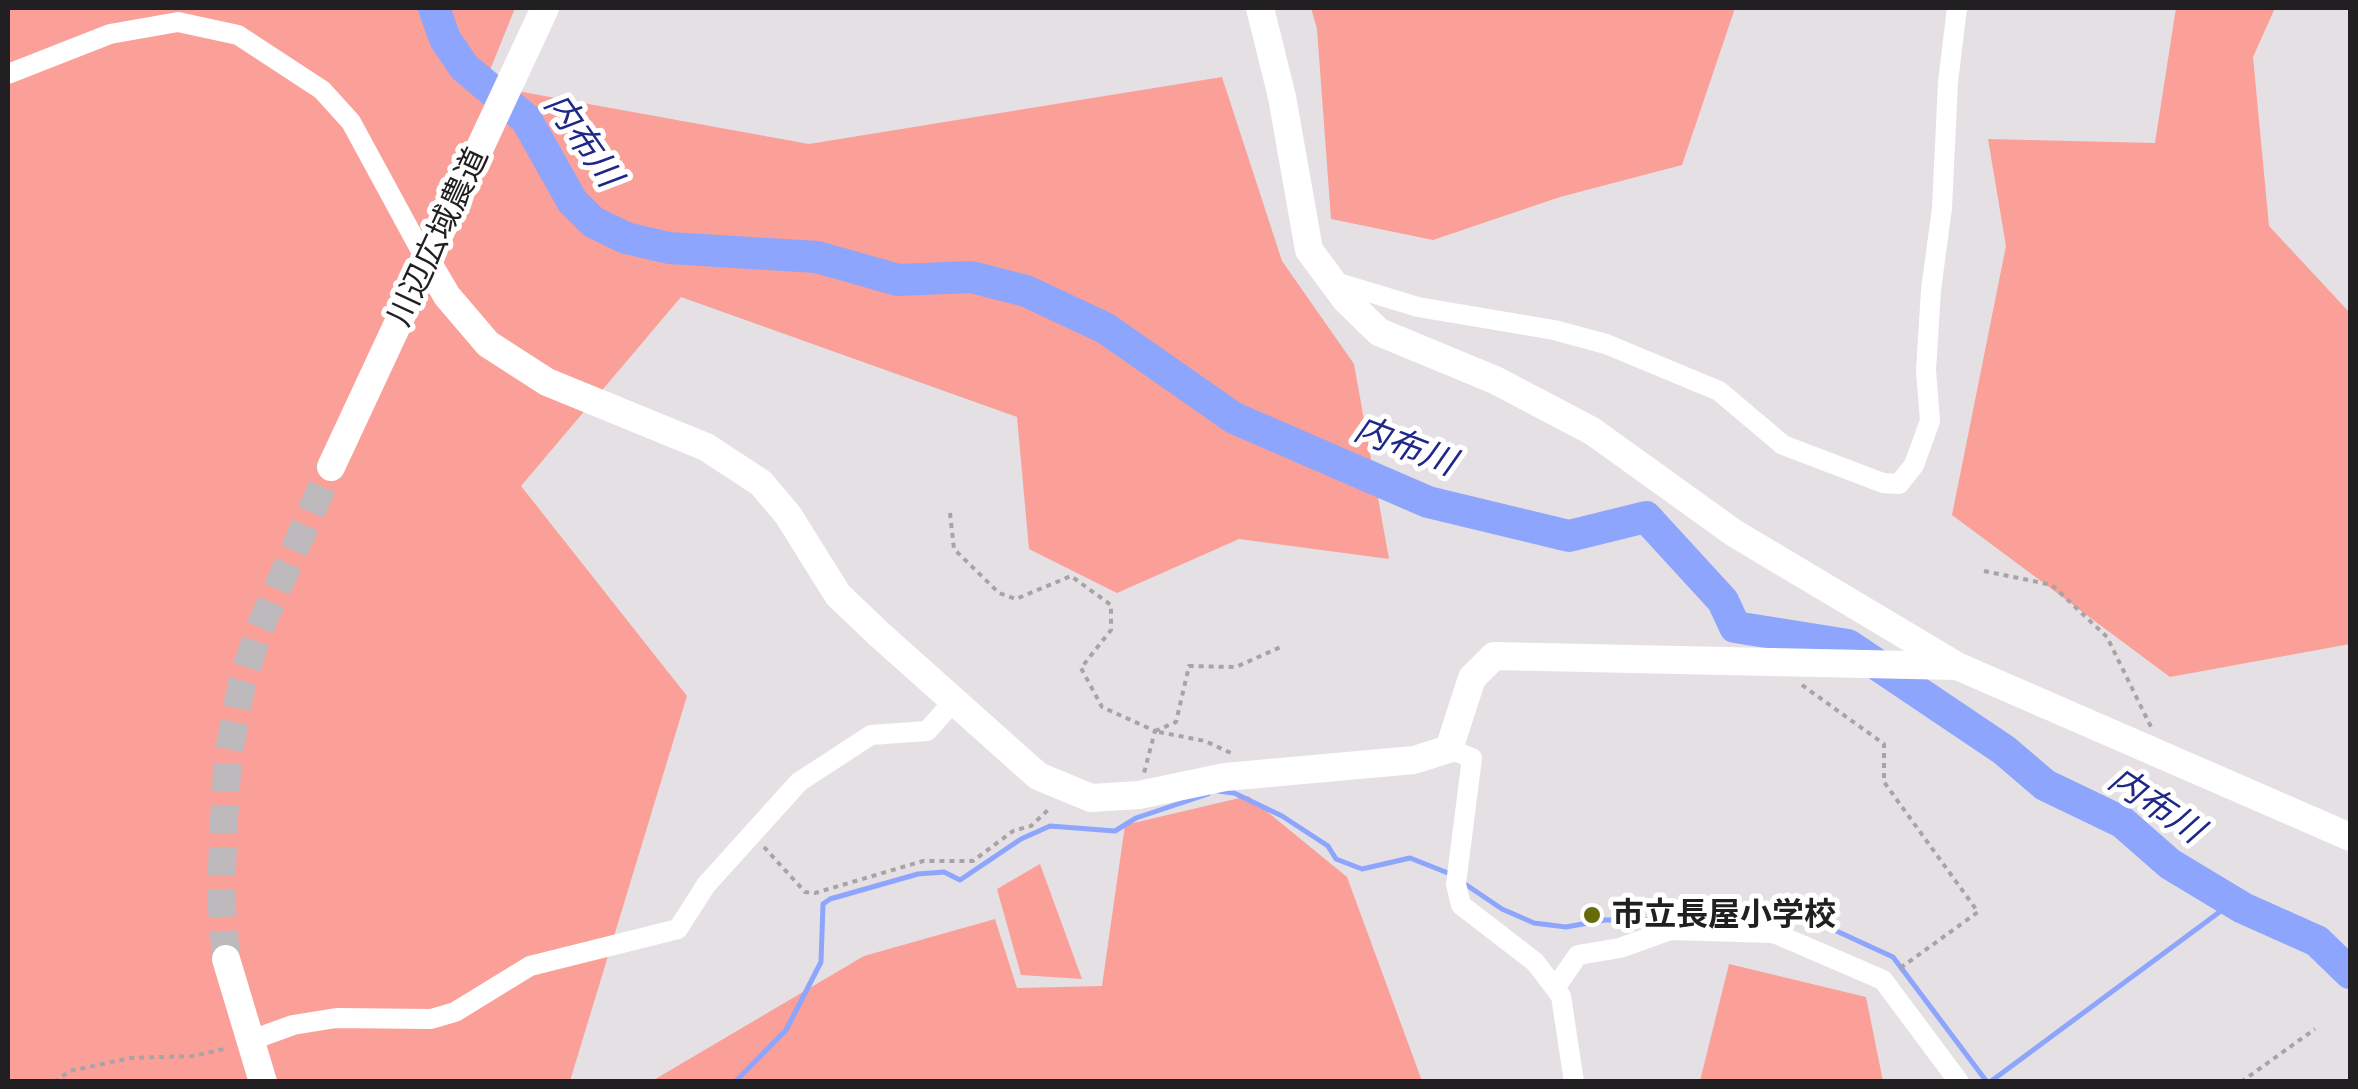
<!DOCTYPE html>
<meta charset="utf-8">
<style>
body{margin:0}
#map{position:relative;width:2358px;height:1089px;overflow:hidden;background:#e5e0e4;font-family:Lato,sans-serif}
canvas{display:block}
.frame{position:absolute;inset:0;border:10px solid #211f21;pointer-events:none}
</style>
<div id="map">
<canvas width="2358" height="1089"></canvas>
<div class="frame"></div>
</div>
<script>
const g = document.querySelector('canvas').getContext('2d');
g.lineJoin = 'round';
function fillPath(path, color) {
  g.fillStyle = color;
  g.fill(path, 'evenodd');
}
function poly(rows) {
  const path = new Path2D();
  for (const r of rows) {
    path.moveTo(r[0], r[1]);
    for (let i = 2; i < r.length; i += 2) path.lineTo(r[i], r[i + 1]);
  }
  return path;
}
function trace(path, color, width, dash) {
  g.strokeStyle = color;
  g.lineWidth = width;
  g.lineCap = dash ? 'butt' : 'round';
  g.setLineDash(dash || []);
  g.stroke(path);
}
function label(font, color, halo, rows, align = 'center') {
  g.font = font + ' Lato,"Noto Sans JP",sans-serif';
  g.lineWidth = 10;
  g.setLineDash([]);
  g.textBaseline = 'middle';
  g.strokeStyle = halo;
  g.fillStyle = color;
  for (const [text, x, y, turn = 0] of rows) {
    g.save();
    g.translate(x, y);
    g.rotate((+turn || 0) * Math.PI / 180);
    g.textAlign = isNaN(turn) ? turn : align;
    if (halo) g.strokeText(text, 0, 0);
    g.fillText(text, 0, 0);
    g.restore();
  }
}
fillPath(poly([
 [8,8,515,8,484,85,809,144,1222,77,1282,261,1354,364,1389,559,1239,539,1117,593,1029,549,1017,417,681,297,521,486,687,696,570,1081,8,1081],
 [1311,8,1735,8,1682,165,1560,197,1433,240,1331,219,1317,29],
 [2176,8,2275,8,2253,57,2269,226,2350,313,2350,644,2170,677,1952,515,2006,246,1988,139,2155,143],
 [1248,796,1347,877,1422,1081,652,1081,864,956,995,919,1017,988,1102,986,1125,825],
 [1040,864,1082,979,1021,975,997,889],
 [1729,964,1866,997,1883,1081,1700,1081]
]), '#faa098');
trace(poly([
 [1218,791,1234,793,1282,816,1328,846,1336,859,1362,869,1410,858,1453,875],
 [1462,882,1502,909,1534,923,1566,927,1605,920,1691,920,1709,908,1753,904,1793,911,1893,957,1987,1082],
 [735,1082,786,1030,821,962,823,904,830,899,918,874,944,872,960,880,1021,839,1050,826,1115,831,1136,818,1208,794],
 [1990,1082,2233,902]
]), '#8da5fd', 5);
trace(poly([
 [434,8,445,39,464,67,526,119,572,201,593,222,626,238,669,248,817,257,898,280,971,277,1026,291,1105,328,1234,418,1428,502,1569,536,1646,517,1723,601,1735,627,1848,645,2004,750,2045,785,2122,822,2170,864,2243,908,2317,941,2350,973]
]), '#8da5fd', 32);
trace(poly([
 [226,959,221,895,224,820,228,756,242,683,259,630,331,467]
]), '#beb9bd', 28, [28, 14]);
trace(poly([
 [950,513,954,549,999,593,1016,599,1071,576,1111,605,1111,630,1081,668,1102,707,1155,731,1144,773],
 [1984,571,2052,585,2107,637,2151,727],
 [1802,685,1884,744,1884,782,1978,912,1899,969],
 [1155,731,1176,722,1189,666,1236,667,1283,646],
 [1159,732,1205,741,1231,753],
 [764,847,805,892,815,893,923,861,973,861,1013,831,1031,826,1051,807],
 [54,1082,70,1071,130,1058,194,1056,228,1048],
 [2241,1082,2315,1029]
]), '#a7a3a6', 4, [5, 5]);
trace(poly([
 [8,74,110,34,178,22,238,35,322,90,351,122,427,262],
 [1332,281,1418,307,1554,330,1606,344,1719,391,1783,445,1883,483,1899,484,1914,465,1930,421,1926,370,1931,290,1942,208,1948,82,1957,8],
 [1449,749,1472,758,1456,884,1461,905,1535,962,1561,996,1574,1082],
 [1555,988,1578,955,1620,948,1670,930,1774,933,1883,980,1959,1082],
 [249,1041,293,1025,336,1018,431,1019,455,1012,530,966,678,929,706,885,799,782,871,735,927,731,953,702]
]), '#fff', 20);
trace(poly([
 [1260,8,1282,97,1309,250,1346,300,1379,332,1495,380,1592,431,1734,533,1957,666,2350,837],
 [427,262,447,296,488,344,547,382,706,447,761,483,788,515,838,595,880,635,1038,776,1091,798,1139,795,1225,777,1414,760,1449,749,1472,678,1494,656,1957,666],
 [331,467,545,8],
 [226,959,263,1082]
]), '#fff', 28);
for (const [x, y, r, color] of [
 [1592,915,10,"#676a09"]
]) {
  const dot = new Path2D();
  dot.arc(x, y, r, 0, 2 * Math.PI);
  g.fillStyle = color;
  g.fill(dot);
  trace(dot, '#fff', 4);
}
label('32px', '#211f21', '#fff', [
 ["川辺広域農道",438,237,-65]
]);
label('bold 32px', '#211f21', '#fff', [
 ["市立長屋小学校",1612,915]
], 'left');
label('italic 35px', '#1f2789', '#fff', [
 ["内布川",583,140,55],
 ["内布川",1405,446,21],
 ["内布川",2156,805,34]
]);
</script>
